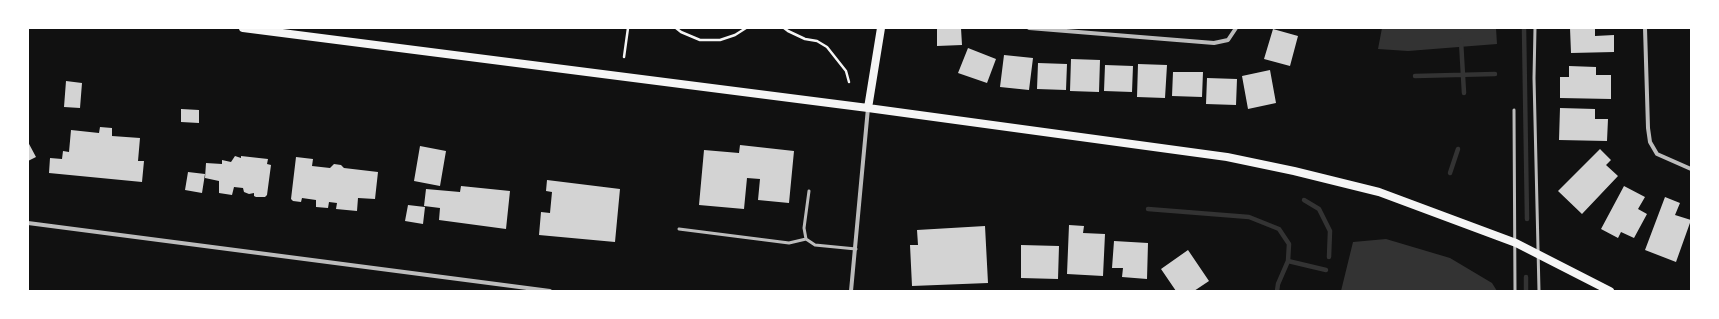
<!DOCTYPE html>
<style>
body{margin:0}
#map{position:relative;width:1719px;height:319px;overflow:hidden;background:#111;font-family:Roboto,sans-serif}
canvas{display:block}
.frame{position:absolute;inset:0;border:29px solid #fff;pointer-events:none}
</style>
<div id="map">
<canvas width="1719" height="319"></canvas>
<div class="frame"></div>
</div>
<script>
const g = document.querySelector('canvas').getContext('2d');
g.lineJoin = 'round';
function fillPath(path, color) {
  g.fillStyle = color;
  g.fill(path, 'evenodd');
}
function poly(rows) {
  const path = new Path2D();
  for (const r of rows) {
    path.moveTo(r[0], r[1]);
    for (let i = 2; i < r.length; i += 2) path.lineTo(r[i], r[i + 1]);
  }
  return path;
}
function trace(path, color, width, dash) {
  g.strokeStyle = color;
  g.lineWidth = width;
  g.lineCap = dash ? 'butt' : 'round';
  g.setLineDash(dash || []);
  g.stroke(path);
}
fillPath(poly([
 [1382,28,1496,28,1497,44,1408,51,1378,49],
 [1386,239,1450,258,1492,283,1497,291,1341,291,1353,242]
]), '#333');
trace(poly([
 [1524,28,1527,219],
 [1461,41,1464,93],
 [1415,76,1495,74],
 [1450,173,1458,149],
 [1304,200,1319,209,1330,231,1329,257],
 [1148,209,1249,217,1279,229,1289,244,1288,261,1326,270],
 [1526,277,1526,291],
 [1277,291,1278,284,1288,261]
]), '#333', 4.5);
fillPath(poly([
 [937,28,961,28,962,45,937,46],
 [1570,28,1595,28,1595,36,1614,35,1614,52,1571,53],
 [1273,29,1298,36,1290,66,1264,59],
 [968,48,996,59,987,83,958,73],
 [1004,55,1033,58,1029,90,1000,87],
 [1071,59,1100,60,1099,92,1070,91],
 [1038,63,1067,64,1066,90,1037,89],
 [1138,64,1167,65,1165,98,1137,97],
 [1105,65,1133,66,1132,92,1104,91],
 [1569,66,1596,67,1596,75,1611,75,1611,99,1560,98,1560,77,1569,77],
 [1270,70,1276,103,1248,109,1242,76],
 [1173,72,1203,72,1202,97,1172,96],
 [1207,78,1237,79,1236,105,1206,104],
 [66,81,82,83,80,108,64,107],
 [1560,108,1595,109,1595,119,1608,119,1607,141,1559,140],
 [181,109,199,110,199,123,181,122],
 [100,127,112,128,112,136,140,138,138,161,144,161,142,182,49,173,50,158,62,159,63,151,69,152,71,130,99,133],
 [28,142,36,157,28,161],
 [740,145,794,151,789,203,758,200,760,179,747,178,744,209,699,205,704,150,739,153],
 [420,146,446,151,440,186,414,181],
 [1600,149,1611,160,1606,165,1618,176,1582,214,1558,191],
 [235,156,241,158,241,156,268,159,267,164,271,165,267,195,265,197,256,197,254,196,254,193,249,194,244,192,243,188,234,187,232,195,219,193,219,181,205,178,206,163,222,164,222,160,231,162],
 [296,157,313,159,312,166,330,168,334,164,341,165,344,168,378,172,375,199,358,198,357,211,336,209,337,203,329,202,328,208,316,207,316,200,302,198,301,202,293,201,291,199],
 [188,172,205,174,202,193,185,190],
 [547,180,620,189,615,242,539,235,541,212,550,213,552,192,546,191],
 [461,186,510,191,506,229,439,220,440,208,424,206,426,189,460,192],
 [1624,186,1645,197,1638,209,1647,214,1634,238,1621,232,1618,238,1601,229],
 [1665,197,1680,203,1675,215,1691,220,1676,262,1645,250],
 [408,205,425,207,423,224,405,221],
 [1069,225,1084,226,1083,233,1105,234,1103,276,1067,274],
 [985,226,988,283,912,286,910,245,918,245,917,230],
 [1114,241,1148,243,1147,279,1122,277,1123,268,1112,268],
 [1021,245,1059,246,1058,279,1021,278],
 [1188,250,1209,281,1194,291,1176,291,1161,269]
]), '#d3d3d3');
trace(poly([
 [676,28,681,32,700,40,720,40,735,35,746,28],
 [784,28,788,31,805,39,817,41,827,47,846,71,849,82],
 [624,57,628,28]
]), '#f5f5f5', 2.5);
trace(poly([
 [1535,28,1534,78,1539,291],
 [1514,110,1515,291],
 [809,191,804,228,806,239,815,245,856,249],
 [679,229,789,243,806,239]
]), '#bcbcbc', 3);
trace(poly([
 [1029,28,1214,43,1228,40,1236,28],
 [1645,28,1648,128,1650,142,1657,154,1691,169],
 [28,223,550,291],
 [851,291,868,108]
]), '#bcbcbc', 4);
trace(poly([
 [243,28,868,108,1227,157,1294,171,1379,192,1516,243,1610,291],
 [868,108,881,28]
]), '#f5f5f5', 8);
</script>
